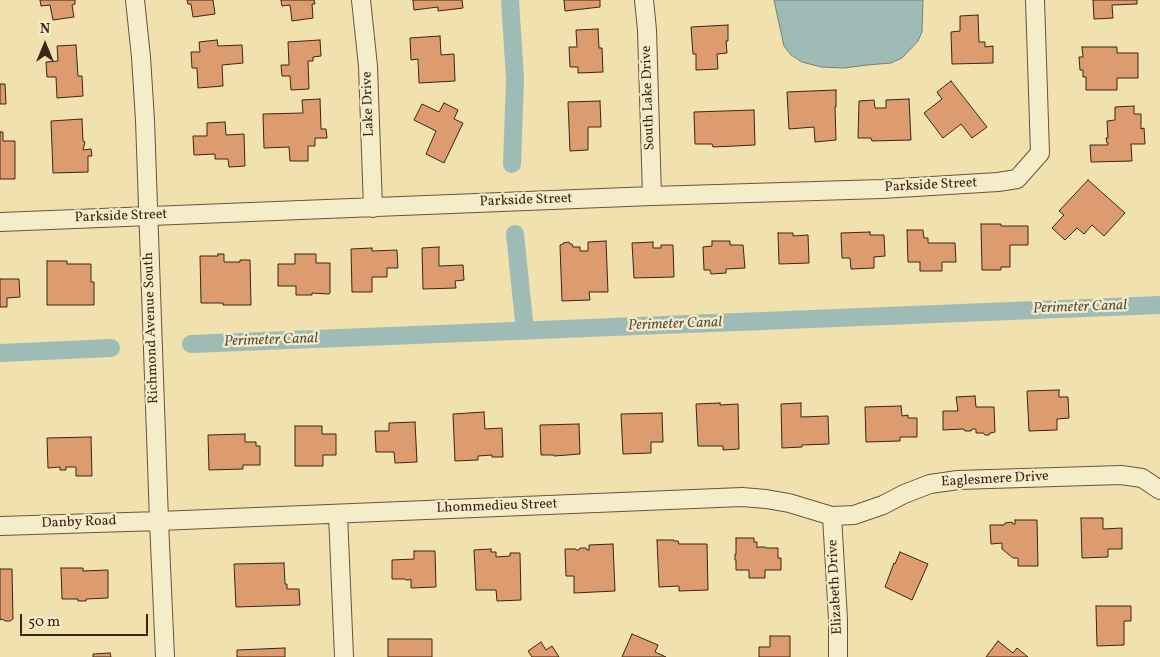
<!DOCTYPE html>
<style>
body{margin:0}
#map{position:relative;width:1160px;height:657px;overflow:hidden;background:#f0e1ae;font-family:Vollkorn,serif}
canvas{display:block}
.north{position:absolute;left:20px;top:20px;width:50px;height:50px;-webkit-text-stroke:4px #f5ecca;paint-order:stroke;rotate:0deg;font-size:14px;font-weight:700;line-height:20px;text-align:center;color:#3e2417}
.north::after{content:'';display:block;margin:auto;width:18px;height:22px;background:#3e2417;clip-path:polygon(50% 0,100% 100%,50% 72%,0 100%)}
.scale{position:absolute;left:20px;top:614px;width:128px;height:22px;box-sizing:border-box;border:2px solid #3e2417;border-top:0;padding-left:6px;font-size:15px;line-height:18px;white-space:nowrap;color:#3e2417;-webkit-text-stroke:4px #f5ecca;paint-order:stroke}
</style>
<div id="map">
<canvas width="1160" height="657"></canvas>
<div class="north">N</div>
<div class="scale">50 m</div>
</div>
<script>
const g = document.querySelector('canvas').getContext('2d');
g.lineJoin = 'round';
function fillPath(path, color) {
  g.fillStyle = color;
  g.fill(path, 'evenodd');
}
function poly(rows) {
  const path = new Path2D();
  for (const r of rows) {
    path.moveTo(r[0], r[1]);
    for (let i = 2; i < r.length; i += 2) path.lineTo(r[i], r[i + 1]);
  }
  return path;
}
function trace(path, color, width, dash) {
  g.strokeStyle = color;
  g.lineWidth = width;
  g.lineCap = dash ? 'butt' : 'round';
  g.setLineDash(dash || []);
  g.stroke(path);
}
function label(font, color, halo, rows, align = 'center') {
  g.font = font + ' Vollkorn,serif';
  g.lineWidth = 4.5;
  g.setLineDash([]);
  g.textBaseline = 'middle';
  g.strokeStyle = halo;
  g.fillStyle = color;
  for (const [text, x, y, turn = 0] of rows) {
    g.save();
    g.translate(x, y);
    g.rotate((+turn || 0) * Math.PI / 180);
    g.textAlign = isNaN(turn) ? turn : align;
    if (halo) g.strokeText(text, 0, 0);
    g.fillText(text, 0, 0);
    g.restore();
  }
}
const water = poly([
 [774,0,923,0,922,32,918,41,902,58,891,63,867,65,844,68,821,67,802,62,791,55,784,46,774,0]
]);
fillPath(water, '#9fbbb6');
trace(water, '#787f76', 1);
trace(poly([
 [510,0,515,79,512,164],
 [515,234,525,331],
 [191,344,1160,305],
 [0,353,111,348]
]), '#9fbbb6', 18);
const building = poly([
 [40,0,75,0,75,4,72,5,74,17,53,20,50,5,41,6,40,0],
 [187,0,213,0,215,14,193,17,191,4,188,4,187,0],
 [281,0,314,0,315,4,312,4,313,18,292,21,290,5,282,6,281,0],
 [413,0,462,0,463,8,438,11,438,7,414,10,413,0],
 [564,0,600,0,600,7,565,11,564,0],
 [1093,0,1137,0,1137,4,1112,5,1113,18,1094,19,1093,0],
 [978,15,979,42,985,42,985,47,993,46,993,63,952,64,951,32,960,31,960,16,978,15],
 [728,25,728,41,726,41,727,53,717,54,718,69,696,70,696,54,693,54,691,27,728,25],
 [598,29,599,48,602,48,603,72,578,73,578,67,570,67,569,47,577,47,576,30,598,29],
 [440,36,441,55,454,54,455,81,419,83,418,59,411,60,410,38,440,36],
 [217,40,218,46,242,45,243,63,222,65,223,86,198,88,197,68,192,68,191,52,200,52,199,42,217,40],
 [320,40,321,56,313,57,313,61,308,61,309,89,291,90,290,76,282,76,281,65,289,65,288,42,320,40],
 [76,45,78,76,82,76,83,96,57,98,56,77,47,77,46,62,58,61,57,46,76,45],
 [1082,47,1117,47,1117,53,1138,53,1138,78,1117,78,1117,90,1086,90,1086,77,1083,77,1083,70,1080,70,1079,57,1083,57,1082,47],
 [951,81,987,127,972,138,961,124,943,138,924,113,942,99,937,92,951,81],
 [0,84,5,84,6,104,0,104,0,84],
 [836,90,836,107,835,107,836,140,815,142,814,127,789,129,787,92,836,90],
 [320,99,321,129,326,129,327,138,315,138,315,146,308,146,308,161,290,161,289,147,264,148,263,114,303,113,302,100,320,99],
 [909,99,911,140,872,141,871,138,858,138,859,101,874,100,875,108,886,108,886,100,909,99],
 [600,101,601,127,588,127,588,150,570,151,568,102,600,101],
 [444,103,458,110,454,119,463,123,444,163,426,154,436,131,414,120,422,104,439,112,444,103],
 [1134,106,1134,114,1141,114,1141,129,1144,128,1145,144,1131,144,1132,161,1091,162,1090,145,1108,145,1108,143,1107,143,1106,138,1108,138,1107,121,1115,120,1115,107,1134,106],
 [754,110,755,145,713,147,712,144,695,144,694,112,754,110],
 [82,119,83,141,85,142,83,150,91,149,92,156,88,156,88,172,53,173,51,121,82,119],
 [225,122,226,135,244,134,245,166,229,167,228,159,215,159,215,154,194,155,193,136,207,136,207,123,225,122],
 [0,132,3,132,3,141,15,141,15,179,0,179,0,132],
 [1088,180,1125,213,1104,236,1092,225,1084,234,1077,228,1065,240,1052,228,1064,215,1059,211,1088,180],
 [981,224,1001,224,1001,226,1028,226,1028,245,1010,245,1010,267,1001,267,1001,270,982,270,981,224],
 [907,230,923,230,924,238,928,238,928,243,955,243,956,262,942,262,942,271,920,271,920,262,908,262,907,230],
 [870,232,870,235,884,235,885,256,874,257,874,268,851,269,850,258,842,258,841,233,870,232],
 [778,233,793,233,793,236,808,235,809,263,779,264,778,233],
 [606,241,608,292,589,292,590,300,562,301,560,245,563,244,563,243,569,242,570,244,572,244,573,247,580,247,580,251,588,251,588,242,606,241],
 [712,241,730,241,730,245,743,245,745,268,726,269,726,273,711,274,710,270,704,270,703,247,712,246,712,241],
 [653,242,653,248,661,248,661,245,673,245,674,277,634,278,632,243,653,242],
 [439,247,439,266,463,265,464,280,455,281,456,288,423,289,422,248,439,247],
 [372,248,372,251,397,250,398,268,387,268,387,277,372,277,372,292,352,292,351,249,372,248],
 [218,254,224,254,224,262,240,262,240,260,250,260,251,305,223,305,223,303,201,303,200,256,218,256,218,254],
 [295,254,316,254,316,263,330,263,330,293,329,294,312,293,312,295,296,295,296,286,278,286,278,264,295,264,295,254],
 [47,261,67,261,67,264,91,264,91,282,94,282,94,305,47,305,47,261],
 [0,279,19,279,20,297,7,298,7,307,0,307,0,279],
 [1059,390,1059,397,1068,397,1069,418,1057,419,1057,430,1029,431,1027,391,1059,390],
 [975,396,976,407,994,407,995,432,990,433,989,435,985,435,983,433,976,433,976,429,972,429,971,431,965,431,964,429,943,430,943,411,958,411,956,397,975,396],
 [720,403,720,405,738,404,739,449,723,450,723,446,698,446,696,404,720,403],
 [801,403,801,417,828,416,829,444,802,445,802,447,782,448,781,404,801,403],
 [901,406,902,416,908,415,908,418,917,418,917,437,900,437,900,441,866,442,865,407,901,406],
 [484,412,485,429,502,428,503,457,492,457,492,455,478,456,478,460,455,461,453,414,484,412],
 [662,413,663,442,651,442,651,453,623,454,621,414,662,413],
 [415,422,417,462,395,463,394,452,376,452,375,431,389,431,389,423,415,422],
 [579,424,580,454,554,456,554,455,541,455,540,425,579,424],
 [295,426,322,426,322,434,336,434,336,455,323,455,323,466,295,466,295,426],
 [245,434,245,442,256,442,256,446,260,446,260,465,243,465,243,469,209,470,208,435,245,434],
 [91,437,92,476,76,476,76,467,66,467,66,470,60,470,60,467,48,468,47,438,91,437],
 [1081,518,1103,518,1103,529,1122,528,1122,549,1108,549,1108,557,1082,558,1081,518],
 [1015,520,1037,520,1038,566,1018,566,1018,558,1013,558,1002,549,1002,543,991,544,990,525,1004,525,1005,523,1012,522,1013,524,1015,524,1015,520],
 [736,538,754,538,754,542,757,542,757,548,759,547,765,547,766,548,778,548,778,558,781,558,781,570,765,570,765,578,749,578,749,570,736,570,736,560,735,560,735,554,736,554,736,538],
 [657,540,674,540,674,541,678,541,679,544,707,544,708,590,679,591,679,586,659,587,657,540],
 [613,544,615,591,574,593,574,576,566,576,565,549,576,549,576,550,579,550,580,548,586,548,587,550,589,550,589,545,613,544],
 [491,549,491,552,496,552,496,557,510,556,510,553,520,553,521,600,497,601,496,590,476,590,474,550,491,549],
 [414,551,435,551,436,587,411,588,411,579,409,580,406,580,405,579,392,579,392,560,414,559,414,551],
 [900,552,928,564,912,600,885,587,894,563,895,564,900,552],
 [284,563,285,584,287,584,287,589,299,589,300,605,236,607,234,564,284,563],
 [61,568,83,568,83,571,108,570,108,598,86,599,86,601,78,601,78,599,62,599,61,568],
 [0,569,12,569,13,619,10,621,5,621,2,619,0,620,0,569],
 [1096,606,1131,606,1131,621,1124,621,1124,645,1097,646,1096,606],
 [632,634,658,645,655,652,666,657,622,657,632,634],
 [770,636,790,636,790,657,759,657,759,647,770,647,770,636],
 [388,639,432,639,432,657,388,657,388,639],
 [998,641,1013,653,1017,648,1028,657,986,657,998,641],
 [541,642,546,650,552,646,559,657,532,657,528,651,541,642],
 [285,648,285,657,237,657,237,650,285,648],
 [110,653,111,657,93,657,93,654,110,653]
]);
fillPath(building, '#dc9c70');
trace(building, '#3e2417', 1);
const minor = poly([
 [135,0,141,57,145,120,159,521,165,657],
 [361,0,368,66,373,208],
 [644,0,647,30,652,196],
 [0,222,652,196,882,189,998,182,1017,179,1040,153,1035,0],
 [338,514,344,657],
 [832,516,838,619,838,657],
 [0,526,159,521,742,497,766,499,789,503,832,516,854,515,883,505,904,494,930,484,958,480,1121,475,1142,478,1160,490]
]);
trace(minor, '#6a533d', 20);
trace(minor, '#f5ecca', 18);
label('14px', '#3e2417', '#f5ecca', [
 ["South Lake Drive",649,98,-92],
 ["Lake Drive",369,104,-92],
 ["Parkside Street",931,186,-3],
 ["Parkside Street",526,201,-2],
 ["Parkside Street",121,217,-2],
 ["Richmond Avenue South",152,328,-92],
 ["Eaglesmere Drive",995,480,-3],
 ["Lhommedieu Street",497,507,-2],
 ["Danby Road",79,523,-2],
 ["Elizabeth Drive",836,587,-93]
]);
label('italic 15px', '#5b5147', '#f5ecca', [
 ["Perimeter Canal",1080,308,-2],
 ["Perimeter Canal",675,325,-2],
 ["Perimeter Canal",271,341,-2]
]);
</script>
